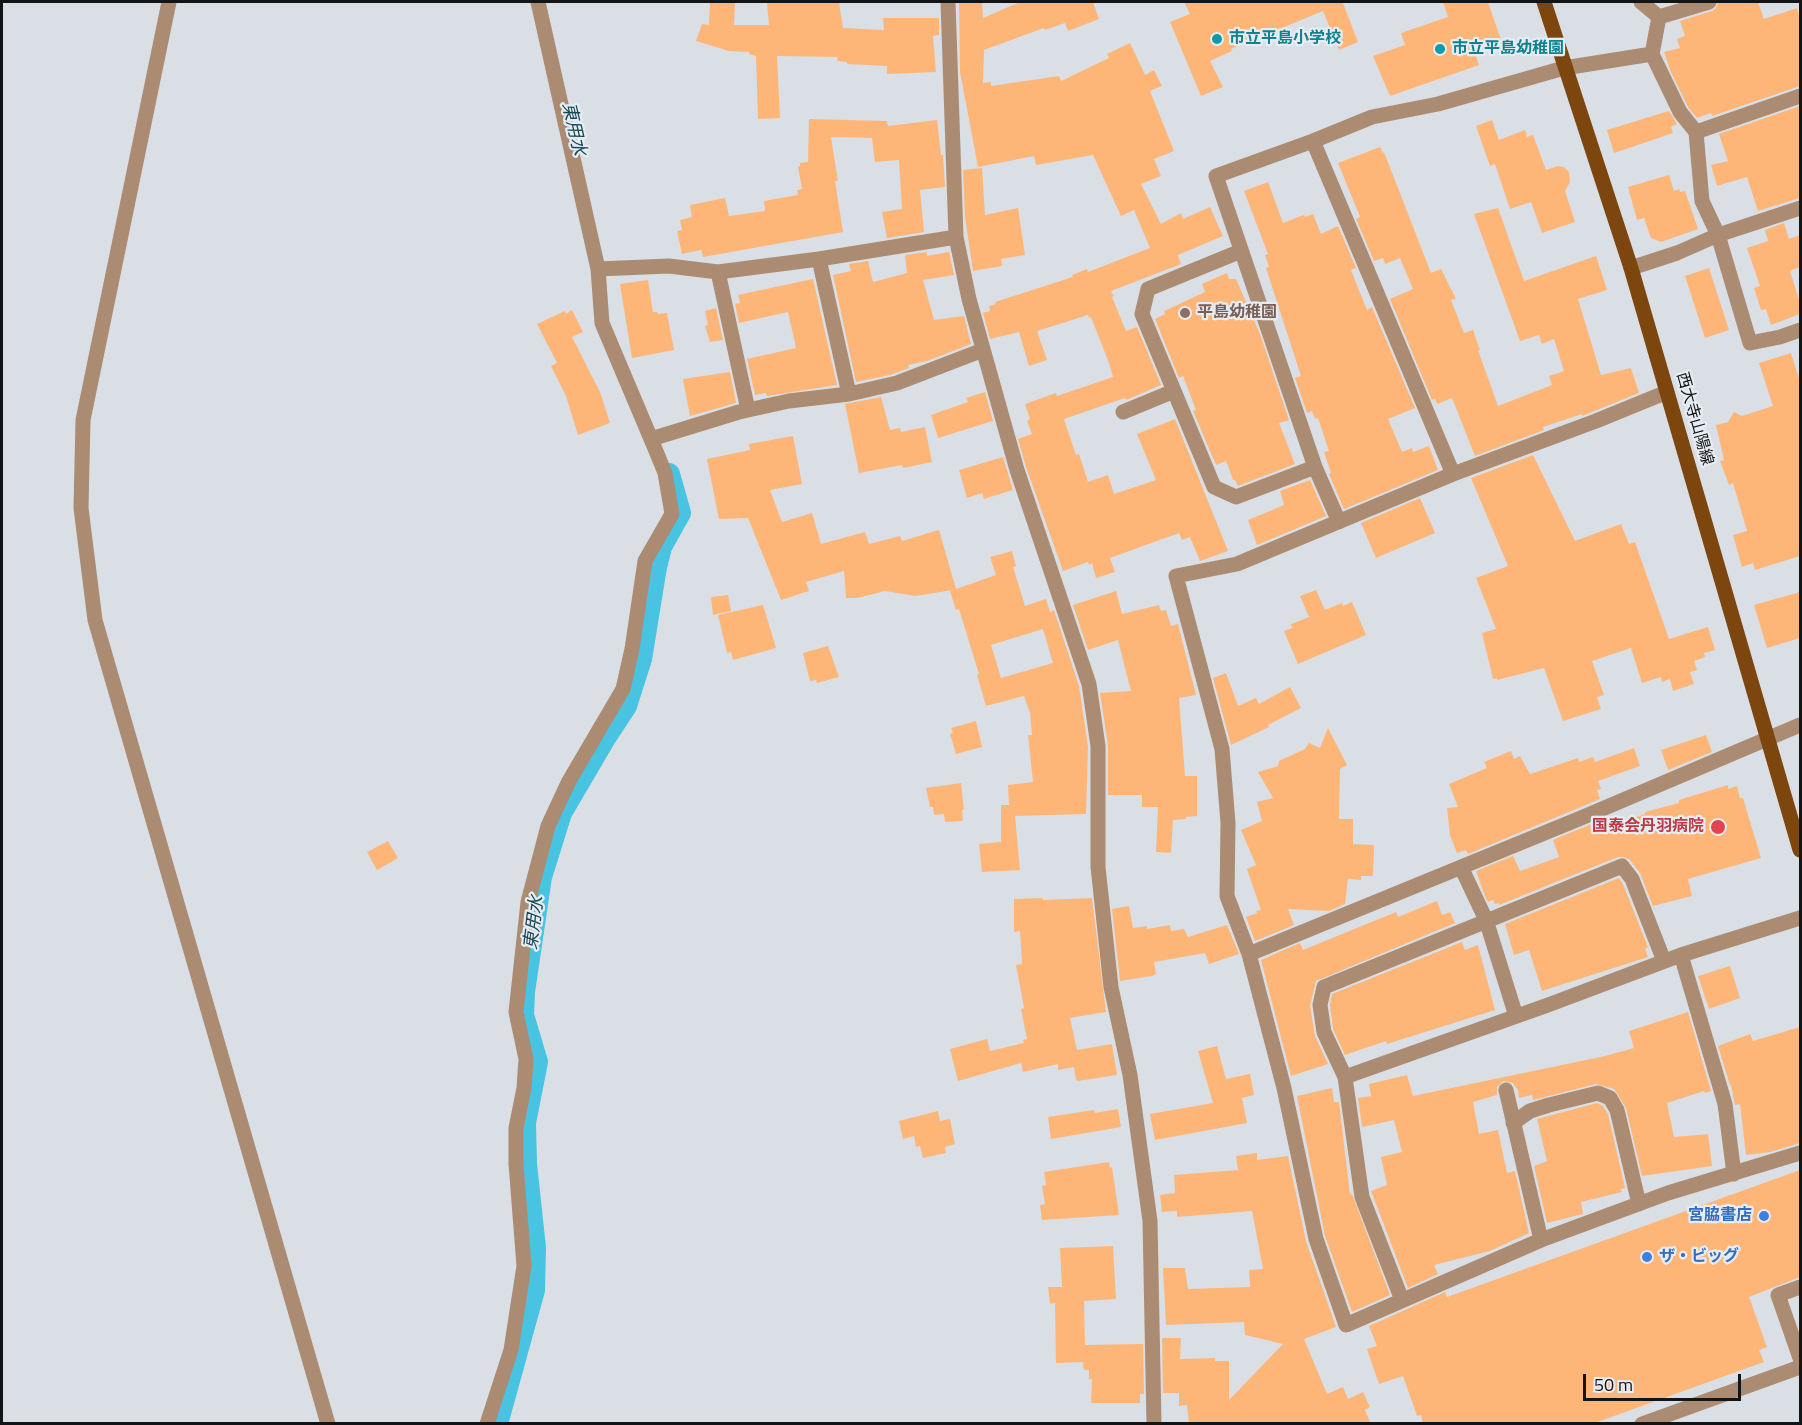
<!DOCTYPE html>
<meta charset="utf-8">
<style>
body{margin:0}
#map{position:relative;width:1802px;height:1425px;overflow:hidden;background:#dadfe5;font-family:"Titillium Web",sans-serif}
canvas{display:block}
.frame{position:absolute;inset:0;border:3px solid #121416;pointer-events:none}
.scale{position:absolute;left:1583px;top:1374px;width:158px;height:27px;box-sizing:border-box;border:3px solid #121416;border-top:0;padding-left:8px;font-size:18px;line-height:21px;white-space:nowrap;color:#121416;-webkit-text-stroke:4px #e7ecf2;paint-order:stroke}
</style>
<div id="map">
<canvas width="1802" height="1425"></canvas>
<div class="frame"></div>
<div class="scale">50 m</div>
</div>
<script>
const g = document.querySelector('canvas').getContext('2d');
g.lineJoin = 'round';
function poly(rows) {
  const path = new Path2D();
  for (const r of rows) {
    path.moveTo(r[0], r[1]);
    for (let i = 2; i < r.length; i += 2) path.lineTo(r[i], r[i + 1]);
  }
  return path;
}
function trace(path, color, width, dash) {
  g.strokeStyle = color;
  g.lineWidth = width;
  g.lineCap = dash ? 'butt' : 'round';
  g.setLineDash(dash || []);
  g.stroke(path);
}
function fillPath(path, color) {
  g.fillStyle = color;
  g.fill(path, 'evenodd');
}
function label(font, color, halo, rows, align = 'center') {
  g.font = font + ' "Titillium Web","Noto Sans JP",sans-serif';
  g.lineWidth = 4.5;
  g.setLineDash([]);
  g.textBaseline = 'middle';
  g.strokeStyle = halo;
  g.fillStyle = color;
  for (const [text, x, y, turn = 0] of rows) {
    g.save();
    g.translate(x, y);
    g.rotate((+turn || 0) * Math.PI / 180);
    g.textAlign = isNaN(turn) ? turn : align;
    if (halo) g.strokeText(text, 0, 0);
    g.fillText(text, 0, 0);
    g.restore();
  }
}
trace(poly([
 [497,1424,534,1290,535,1248,526,1164,525,1123,537,1062,523,1015,524,992,541,877,561,813,605,738,626,706,641,659,656,567,661,547,680,513,669,474]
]), '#48c3e2', 22);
fillPath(poly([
 [710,2,735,2,734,25,769,25,767,3,781,2,839,2,843,28,884,30,883,18,939,18,939,35,933,36,936,72,887,74,887,66,847,64,847,62,837,61,838,57,777,56,780,118,758,119,756,56,749,54,749,52,729,51,696,41,702,24,709,25],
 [959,2,982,2,983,18,1020,2,1093,2,1099,19,1068,31,1065,23,1045,30,1044,28,984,50,983,83,991,82,991,86,1059,76,1061,81,1109,58,1107,54,1130,43,1145,75,1154,70,1162,86,1150,91,1174,151,1154,159,1161,176,1141,184,1161,224,1181,213,1183,219,1210,207,1223,236,1178,255,1181,264,1111,291,1114,296,1112,297,1126,331,1137,327,1161,385,1126,400,1125,398,1064,419,1076,455,1079,454,1088,482,1108,475,1114,494,1156,480,1137,434,1175,419,1228,551,1200,561,1190,537,1182,540,1179,533,1110,558,1115,572,1096,578,1092,563,1089,565,1088,562,1063,571,1026,467,1018,439,1032,434,1027,421,1030,419,1025,404,1056,393,1057,396,1113,377,1109,363,1091,317,1089,318,1088,315,1037,331,1047,360,1029,366,1019,332,990,339,983,313,990,311,989,306,996,304,995,302,1073,277,1072,275,1087,269,1088,272,1150,248,1134,210,1121,216,1093,155,1036,165,1034,156,978,167,960,72],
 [1184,2,1346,2,1343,3,1358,42,1339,50,1323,11,1231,49,1232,51,1210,61,1223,87,1201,96,1170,22,1190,14],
 [1443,2,1488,2,1502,43,1475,53,1479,65,1390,96,1373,56,1405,45,1401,33,1448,17],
 [1718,2,1758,2,1764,19,1797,8,1800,19,1800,86,1712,116,1711,113,1697,118,1688,107,1671,72,1664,52,1680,48,1677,39,1685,36,1680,21,1712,11,1716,8],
 [1800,106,1800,198,1758,211,1747,177,1717,186,1711,165,1728,161,1719,134],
 [1669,111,1677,124,1671,127,1673,133,1614,153,1607,130],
 [809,119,887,121,888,126,937,120,941,155,943,155,945,187,920,190,924,232,887,238,882,212,902,209,899,160,875,162,872,138,831,137,838,181,835,181,843,232,703,257,701,250,682,254,677,231,682,230,680,220,692,217,690,205,725,198,729,216,765,211,764,201,798,195,797,190,802,189,798,167,800,166,800,163,808,162],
 [1492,120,1499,140,1525,130,1527,137,1533,135,1546,170,1558,166,1564,167,1569,172,1570,182,1565,191,1575,222,1542,233,1531,202,1510,209,1495,164,1490,166,1476,126],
 [1380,147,1383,153,1384,152,1431,273,1441,269,1456,299,1451,300,1464,333,1473,330,1480,350,1478,350,1498,406,1552,385,1549,376,1564,371,1554,339,1542,344,1539,335,1520,341,1474,214,1498,208,1524,281,1596,256,1607,290,1578,299,1601,375,1631,368,1639,393,1582,416,1582,414,1543,427,1544,430,1475,456,1452,398,1437,404,1435,399,1432,400,1390,299,1413,289,1400,258,1385,264,1383,258,1374,261,1356,219,1360,217,1338,163],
 [982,168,985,215,1018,208,1025,255,1001,259,1002,266,973,271,965,217,963,170],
 [1669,175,1674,191,1679,189,1680,192,1685,191,1698,229,1661,242,1651,238,1644,218,1637,220,1628,187],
 [1268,182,1283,223,1304,215,1305,217,1313,214,1321,234,1338,226,1356,268,1351,270,1367,310,1372,307,1415,408,1388,419,1402,452,1412,448,1413,452,1429,446,1438,470,1344,509,1329,474,1331,473,1324,452,1329,451,1318,418,1315,419,1312,411,1307,413,1295,378,1301,376,1266,268,1269,267,1265,255,1268,254,1244,191],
 [1784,223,1789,239,1800,235,1800,267,1790,271,1800,303,1800,314,1771,325,1766,309,1761,310,1754,288,1760,286,1747,248,1768,241,1765,230],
 [927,252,927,256,949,252,954,275,923,280,934,320,964,316,971,344,927,361,908,365,909,368,890,375,856,382,833,275,851,271,849,264,868,261,873,282,907,273,905,255],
 [1709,268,1729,330,1705,338,1685,276],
 [1227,273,1229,279,1236,279,1260,334,1289,420,1279,423,1295,464,1238,486,1235,480,1233,480,1226,461,1216,465,1193,411,1196,410,1183,376,1179,378,1155,319,1165,314,1164,311,1205,292,1202,284],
 [813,279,837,385,767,396,766,393,755,395,747,359,796,348,788,312,739,323,735,304,740,303,738,295],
 [648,280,653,312,657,312,658,314,667,313,674,350,632,358,620,284],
 [716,308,723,340,710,342,705,326,708,325,705,311],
 [572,310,583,332,572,337,600,392,610,423,578,435,566,396,551,366,557,363,537,324,565,311,566,314],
 [1791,353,1800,382,1800,556,1755,570,1753,563,1742,567,1733,535,1747,531,1733,483,1729,485,1720,461,1724,460,1716,425,1728,422,1734,412,1742,416,1773,406,1759,363],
 [730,372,736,403,690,416,683,379],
 [985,392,993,421,938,438,931,415,968,402,966,398],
 [881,397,890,430,900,428,901,432,925,427,932,462,903,468,902,465,859,473,845,404],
 [793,436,802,484,770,490,782,522,812,513,821,544,865,532,869,544,900,536,902,541,939,530,956,589,996,575,990,557,1012,551,1016,566,1013,567,1025,606,1046,599,1050,612,1054,610,1079,686,1088,747,1086,814,1015,816,1020,870,982,872,979,844,1001,842,1001,805,1009,805,1008,785,1033,782,1028,735,1032,735,1030,713,1024,696,986,706,977,675,979,674,959,609,956,610,950,591,953,590,915,596,885,591,857,598,846,598,844,571,806,582,809,591,781,600,748,518,719,519,707,459,750,450,749,444],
 [1043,629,1053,663,1001,678,991,645],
 [1533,455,1575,541,1621,524,1629,544,1635,542,1669,639,1708,627,1715,650,1704,653,1705,657,1694,661,1697,670,1690,672,1694,684,1673,691,1670,679,1662,682,1661,677,1642,683,1631,648,1592,661,1604,695,1597,697,1601,709,1563,721,1544,668,1497,680,1497,678,1493,679,1482,633,1496,629,1476,578,1508,566,1471,478],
 [1003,457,1013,490,984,499,982,493,967,498,959,470],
 [1310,480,1326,516,1257,545,1248,520,1284,505,1280,491],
 [1420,498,1435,533,1376,558,1361,523],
 [1316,590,1325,610,1342,603,1343,606,1352,602,1366,635,1298,664,1284,631,1292,628,1291,624,1309,617,1300,596],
 [1116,591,1122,614,1159,605,1161,611,1166,610,1171,626,1178,624,1196,695,1179,698,1185,776,1197,776,1197,816,1186,817,1186,819,1173,820,1171,853,1156,852,1158,807,1142,807,1142,795,1108,795,1108,746,1100,693,1131,691,1118,640,1088,650,1073,605],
 [1800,592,1800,638,1767,648,1754,605],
 [728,595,731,611,713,615,711,597],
 [763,605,776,648,733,660,731,652,727,653,718,615],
 [828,646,839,677,817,683,816,680,810,681,803,653],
 [1226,673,1238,706,1256,698,1259,704,1290,687,1301,708,1268,725,1269,727,1231,745,1213,678],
 [976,721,982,747,956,754,950,734,953,733,951,728],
 [1328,728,1347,765,1340,769,1339,819,1353,819,1353,844,1374,845,1373,876,1361,876,1361,880,1348,879,1345,904,1329,911,1288,909,1294,925,1255,941,1246,917,1257,913,1256,911,1261,910,1247,869,1256,865,1241,830,1262,821,1257,802,1273,798,1258,772,1278,766,1279,761,1305,749,1309,743,1320,748],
 [1706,735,1712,752,1668,770,1661,750],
 [1634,748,1640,766,1598,781,1601,789,1597,790,1600,799,1468,854,1466,850,1457,853,1450,835,1447,808,1458,807,1449,784,1487,768,1484,762,1511,751,1514,759,1520,756,1530,774,1578,758,1579,762,1593,757,1595,762],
 [961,783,964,809,962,810,963,821,945,822,944,814,934,815,933,807,930,807,926,788],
 [1728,785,1728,789,1737,786,1740,798,1743,798,1761,858,1688,879,1692,896,1653,906,1640,873,1630,860,1624,857,1618,857,1499,905,1499,903,1495,904,1493,900,1488,902,1485,896,1476,871,1513,856,1520,871,1559,857,1553,840,1606,818,1609,827,1645,814,1645,812,1679,803,1679,800],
 [388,841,398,858,377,870,367,852],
 [1619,878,1623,884,1648,947,1645,949,1648,957,1542,991,1529,950,1514,955,1505,924],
 [1043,898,1043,900,1092,898,1106,1012,1070,1018,1077,1050,1112,1044,1117,1075,1078,1081,1076,1080,1074,1067,1058,1070,1058,1064,1023,1072,1021,1063,958,1081,950,1049,987,1039,990,1051,1024,1043,1023,1040,1027,1039,1021,1009,1024,1008,1016,965,1022,964,1020,931,1014,932,1014,899],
 [1437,901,1442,915,1450,912,1455,923,1316,981,1310,1006,1315,1036,1328,1064,1291,1076,1261,960,1300,943,1303,950,1396,912,1398,917],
 [1129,906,1133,928,1147,926,1147,929,1170,925,1171,931,1184,929,1188,937,1227,925,1239,954,1209,964,1205,953,1154,962,1156,974,1152,976,1120,981,1112,909],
 [1462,942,1465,950,1478,945,1495,1010,1387,1044,1386,1041,1345,1055,1333,1029,1330,1005,1332,994],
 [1730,966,1740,998,1709,1009,1698,976],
 [1688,1012,1711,1091,1705,1093,1704,1091,1667,1103,1674,1137,1708,1134,1712,1166,1642,1176,1626,1108,1614,1089,1596,1084,1533,1100,1532,1095,1519,1098,1518,1090,1513,1083,1503,1081,1497,1087,1497,1095,1473,1102,1479,1134,1498,1130,1507,1173,1515,1171,1529,1233,1490,1251,1434,1265,1438,1274,1408,1288,1371,1191,1387,1185,1381,1157,1402,1152,1394,1120,1362,1127,1358,1098,1371,1096,1369,1084,1407,1075,1413,1096,1605,1056,1634,1048,1629,1031],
 [1800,1027,1800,1143,1770,1152,1746,1155,1740,1104,1735,1105,1731,1085,1730,1085,1718,1046,1750,1034,1753,1041],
 [1217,1046,1226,1079,1250,1074,1254,1095,1242,1098,1247,1123,1155,1140,1150,1114,1213,1103,1198,1051],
 [1332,1088,1334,1102,1339,1102,1350,1195,1352,1194,1390,1295,1352,1312,1325,1236,1297,1096],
 [1597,1103,1603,1106,1608,1114,1625,1188,1621,1189,1622,1192,1581,1202,1583,1214,1547,1223,1534,1166,1547,1161,1537,1119],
 [1118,1109,1121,1127,1051,1139,1048,1117,1094,1110,1095,1113],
 [938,1111,940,1121,950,1119,955,1144,945,1147,946,1153,923,1158,920,1146,916,1147,914,1136,903,1139,899,1121],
 [1257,1153,1257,1160,1288,1156,1306,1241,1336,1327,1304,1339,1327,1394,1343,1387,1348,1399,1363,1392,1370,1407,1365,1410,1371,1424,1189,1424,1187,1405,1179,1406,1179,1393,1163,1393,1162,1338,1181,1338,1180,1359,1215,1358,1215,1361,1229,1361,1229,1400,1283,1344,1245,1335,1244,1322,1166,1325,1163,1268,1185,1268,1188,1289,1250,1287,1249,1270,1263,1269,1252,1211,1177,1217,1177,1211,1162,1212,1160,1195,1175,1193,1174,1175,1238,1170,1236,1156],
 [1109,1162,1110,1168,1112,1167,1119,1215,1042,1220,1040,1205,1045,1204,1042,1186,1046,1185,1044,1172],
 [1800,1170,1800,1277,1749,1297,1767,1347,1759,1350,1764,1362,1592,1424,1423,1424,1421,1415,1417,1416,1403,1376,1379,1384,1367,1349,1377,1346,1369,1326,1445,1292,1447,1297],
 [1113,1246,1116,1299,1084,1301,1085,1345,1143,1344,1144,1394,1140,1394,1140,1403,1091,1403,1092,1379,1089,1379,1089,1370,1084,1370,1083,1362,1056,1363,1055,1303,1050,1304,1048,1287,1062,1287,1060,1248]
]), '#feb678');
trace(poly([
 [169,2,83,420,81,508,95,620,328,1424],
 [538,2,598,269,602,323,651,439],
 [948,2,956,237,969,299,1017,470,1089,684,1098,746,1098,867,1111,987,1130,1075,1150,1221,1154,1424],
 [1641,2,1659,17,1652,54,1680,112,1696,132,1702,201,1718,235,1750,343,1780,337,1800,330],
 [1659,17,1709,2],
 [1696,132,1800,96],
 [1313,141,1453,474],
 [1241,251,1148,289,1142,314,1214,487,1236,497,1315,467],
 [819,259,956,237],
 [1631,268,1677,253,1718,235,1800,208],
 [598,269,669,266,718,272,748,410],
 [718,272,819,259,849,394],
 [1667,392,1596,421,1453,474,1237,564,1176,576,1222,749,1228,823,1227,896,1249,954,1284,1088,1316,1239,1346,1325,1541,1240,1668,1193,1800,1153],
 [1123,412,1174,391],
 [1339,522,1315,467,1216,176,1313,141,1372,117,1438,104,1564,68,1652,54],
 [1461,867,1486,920,1516,1016],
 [1249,954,1581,818,1800,725],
 [1681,955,1725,1104,1734,1174],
 [1345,1077,1548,1005,1681,955,1800,918],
 [1506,1090,1541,1240],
 [1513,1123,1530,1111,1549,1105,1598,1093,1610,1098,1617,1110,1639,1204],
 [1800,1287,1778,1295,1800,1358],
 [1402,1300,1362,1197,1345,1077,1324,1032,1320,1005,1324,987,1622,866,1632,879,1664,961],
 [487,1424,511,1350,524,1266,516,1164,516,1128,524,1088,526,1059,516,1012,528,902,548,826,569,781,623,689,632,649,645,561,672,514,665,473,651,439,739,412,789,401,849,394,897,383,983,350],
 [1642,1424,1800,1367]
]), '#ab8c73', 15);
trace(poly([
 [1544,2,1631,268,1800,850]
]), '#7c460e', 15);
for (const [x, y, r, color] of [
 [1217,39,6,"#0f9aa8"],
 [1440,49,6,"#0f9aa8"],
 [1185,313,6,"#8d6e63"],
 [1718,827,8,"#e0444e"],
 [1764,1216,6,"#3f7fe0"],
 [1647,1257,6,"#3f7fe0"]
]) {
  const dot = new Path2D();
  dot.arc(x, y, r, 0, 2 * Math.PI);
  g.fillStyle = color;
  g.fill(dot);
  trace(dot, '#e7ecf2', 2);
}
label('bold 16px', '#0d838f', '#e7ecf2', [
 ["市立平島小学校",1229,39],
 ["市立平島幼稚園",1452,49]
], 'left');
label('bold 16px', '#785e54', '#e7ecf2', [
 ["平島幼稚園",1197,313]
], 'left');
label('16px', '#121416', '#e7ecf2', [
 ["西大寺山陽線",1694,419,74]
]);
label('bold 16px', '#be3a42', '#e7ecf2', [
 ["国泰会丹羽病院",1704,827]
], 'right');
label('bold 16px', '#366cbe', '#e7ecf2', [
 ["宮脇書店",1752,1216],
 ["ザ・ビッグ",1659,1257,"left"]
], 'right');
label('italic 18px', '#144956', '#e7ecf2', [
 ["東用水",573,129,77],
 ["東用水",535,923,-83]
]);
</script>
